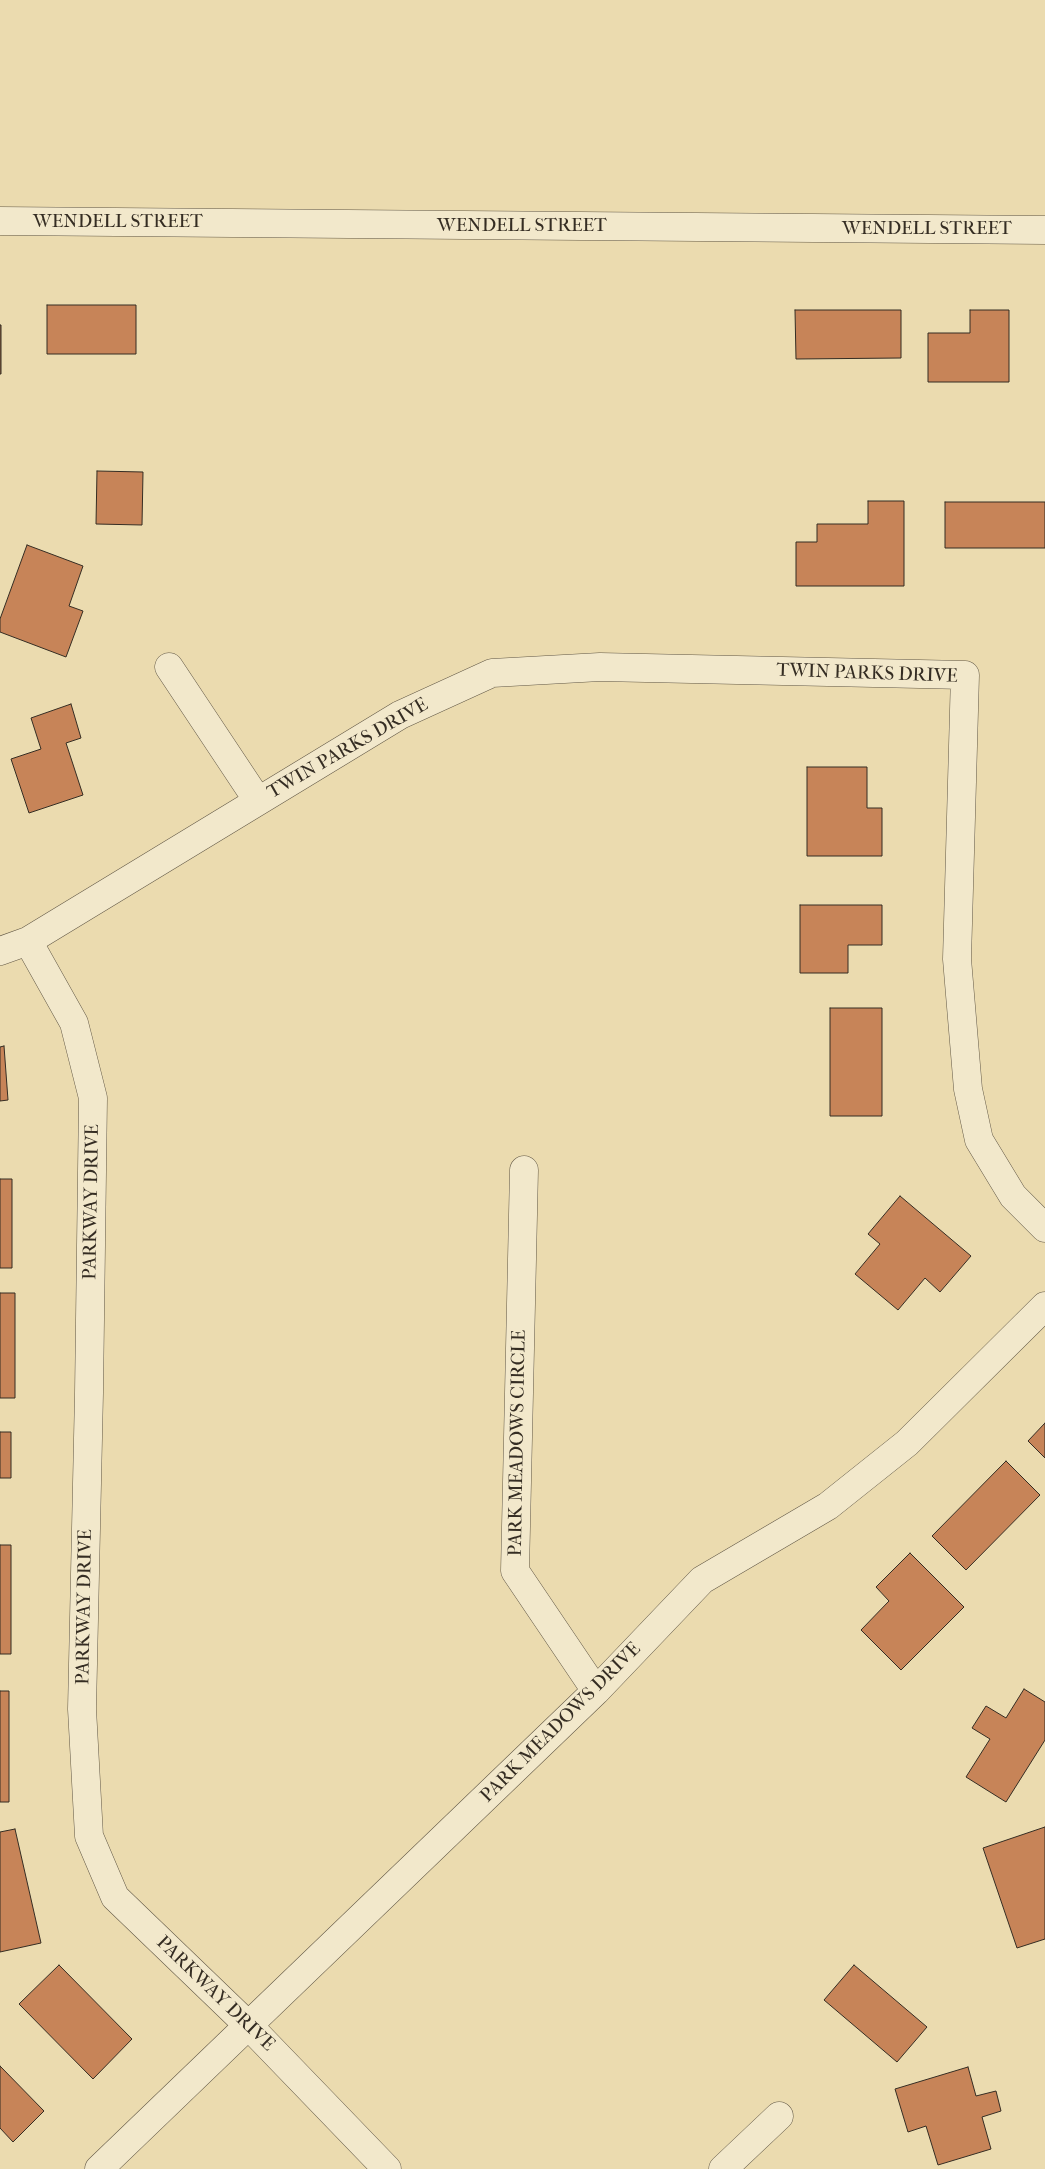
<!DOCTYPE html>
<style>
body{margin:0}
canvas{display:block;background:#ebdbaf}
</style>
<canvas width="1045" height="2169"></canvas>
<script>
const g = document.querySelector('canvas').getContext('2d');
g.lineJoin = 'round';
function fillPath(path, color) {
  g.fillStyle = color;
  g.fill(path, 'evenodd');
}
function poly(rows) {
  const path = new Path2D();
  for (const r of rows) {
    path.moveTo(r[0], r[1]);
    for (let i = 2; i < r.length; i += 2) path.lineTo(r[i], r[i + 1]);
  }
  return path;
}
function trace(path, color, width, dash) {
  g.strokeStyle = color;
  g.lineWidth = width;
  g.lineCap = dash ? 'butt' : 'round';
  g.setLineDash(dash || []);
  g.stroke(path);
}
function label(font, color, halo, rows, align = 'center') {
  g.font = font + ' "IM FELL French Canon",serif';
  g.lineWidth = 5;
  g.setLineDash([]);
  g.textBaseline = 'middle';
  g.strokeStyle = halo;
  g.fillStyle = color;
  for (const [text, x, y, turn = 0] of rows) {
    g.save();
    g.translate(x, y);
    g.rotate((+turn || 0) * Math.PI / 180);
    g.textAlign = isNaN(turn) ? turn : align;
    if (halo) g.strokeText(text, 0, 0);
    g.fillText(text, 0, 0);
    g.restore();
  }
}
const building = poly([
 [47,305,136,305,136,354,47,354,47,305],
 [795,310,901,310,901,358,796,359,795,310],
 [970,310,1009,310,1009,382,928,382,928,333,970,333,970,310],
 [0,325,1,325,1,374,0,374,0,325],
 [97,471,143,472,142,525,96,524,97,471],
 [868,501,904,501,904,586,796,586,796,542,817,542,817,524,868,524,868,501],
 [945,502,1045,502,1045,548,945,548,945,502],
 [27,545,83,566,69,606,83,611,66,657,0,632,0,619,27,545],
 [71,704,81,738,66,743,83,795,29,813,11,759,41,749,31,718,71,704],
 [807,767,867,767,867,808,882,808,882,856,807,856,807,767],
 [800,905,882,905,882,945,848,945,848,973,800,973,800,905],
 [830,1008,882,1008,882,1116,830,1116,830,1008],
 [4,1046,8,1100,0,1101,0,1047,4,1046],
 [0,1179,12,1179,12,1268,0,1268,0,1179],
 [900,1196,971,1256,940,1292,925,1278,898,1310,855,1274,880,1244,868,1234,900,1196],
 [0,1293,15,1293,15,1398,0,1398,0,1293],
 [1045,1423,1045,1458,1028,1441,1045,1423],
 [0,1432,11,1432,11,1478,0,1478,0,1432],
 [1006,1461,1040,1495,966,1570,932,1536,1006,1461],
 [0,1545,11,1545,11,1654,0,1654,0,1545],
 [910,1553,964,1607,901,1670,861,1630,889,1601,876,1587,910,1553],
 [1024,1689,1045,1702,1045,1740,1006,1802,966,1777,990,1739,972,1728,986,1706,1006,1718,1024,1689],
 [0,1691,9,1691,9,1802,0,1802,0,1691],
 [1045,1827,1045,1939,1017,1948,983,1848,1045,1827],
 [15,1829,41,1943,0,1952,0,1832,15,1829],
 [59,1965,132,2039,93,2079,19,2004,59,1965],
 [854,1965,927,2027,897,2062,824,2000,854,1965],
 [0,2066,44,2111,13,2142,0,2128,0,2066],
 [968,2067,976,2096,996,2091,1001,2111,982,2117,991,2149,938,2165,926,2126,908,2132,895,2089,968,2067]
]);
fillPath(building, '#c78458');
trace(building, '#352d23', 1);
const street = poly([
 [0,221,1045,230],
 [169,667,258,801],
 [28,941,74,1023,93,1098,89,1393,82,1709,89,1836,115,1897,249,2026,387,2169],
 [0,951,28,941,400,715,492,673,600,667,965,675,957,959,968,1089,979,1140,1013,1196,1045,1228],
 [524,1170,515,1571,596,1691],
 [99,2169,596,1691,702,1580,828,1506,907,1443,1045,1306],
 [723,2169,779,2116]
]);
trace(street, '#625846', 29);
trace(street, '#f2e8cb', 28);
label('19px', '#352d23', '#f2e8cb', [
 ["WENDELL STREET",118,222],
 ["WENDELL STREET",522,226],
 ["WENDELL STREET",927,229],
 ["TWIN PARKS DRIVE",867,674,2],
 ["TWIN PARKS DRIVE",348,749,-30],
 ["PARKWAY DRIVE",92,1202,-89],
 ["PARK MEADOWS CIRCLE",518,1443,-89],
 ["PARKWAY DRIVE",85,1607,-89],
 ["PARK MEADOWS DRIVE",561,1723,-45],
 ["PARKWAY DRIVE",215,1994,44]
]);
</script>
